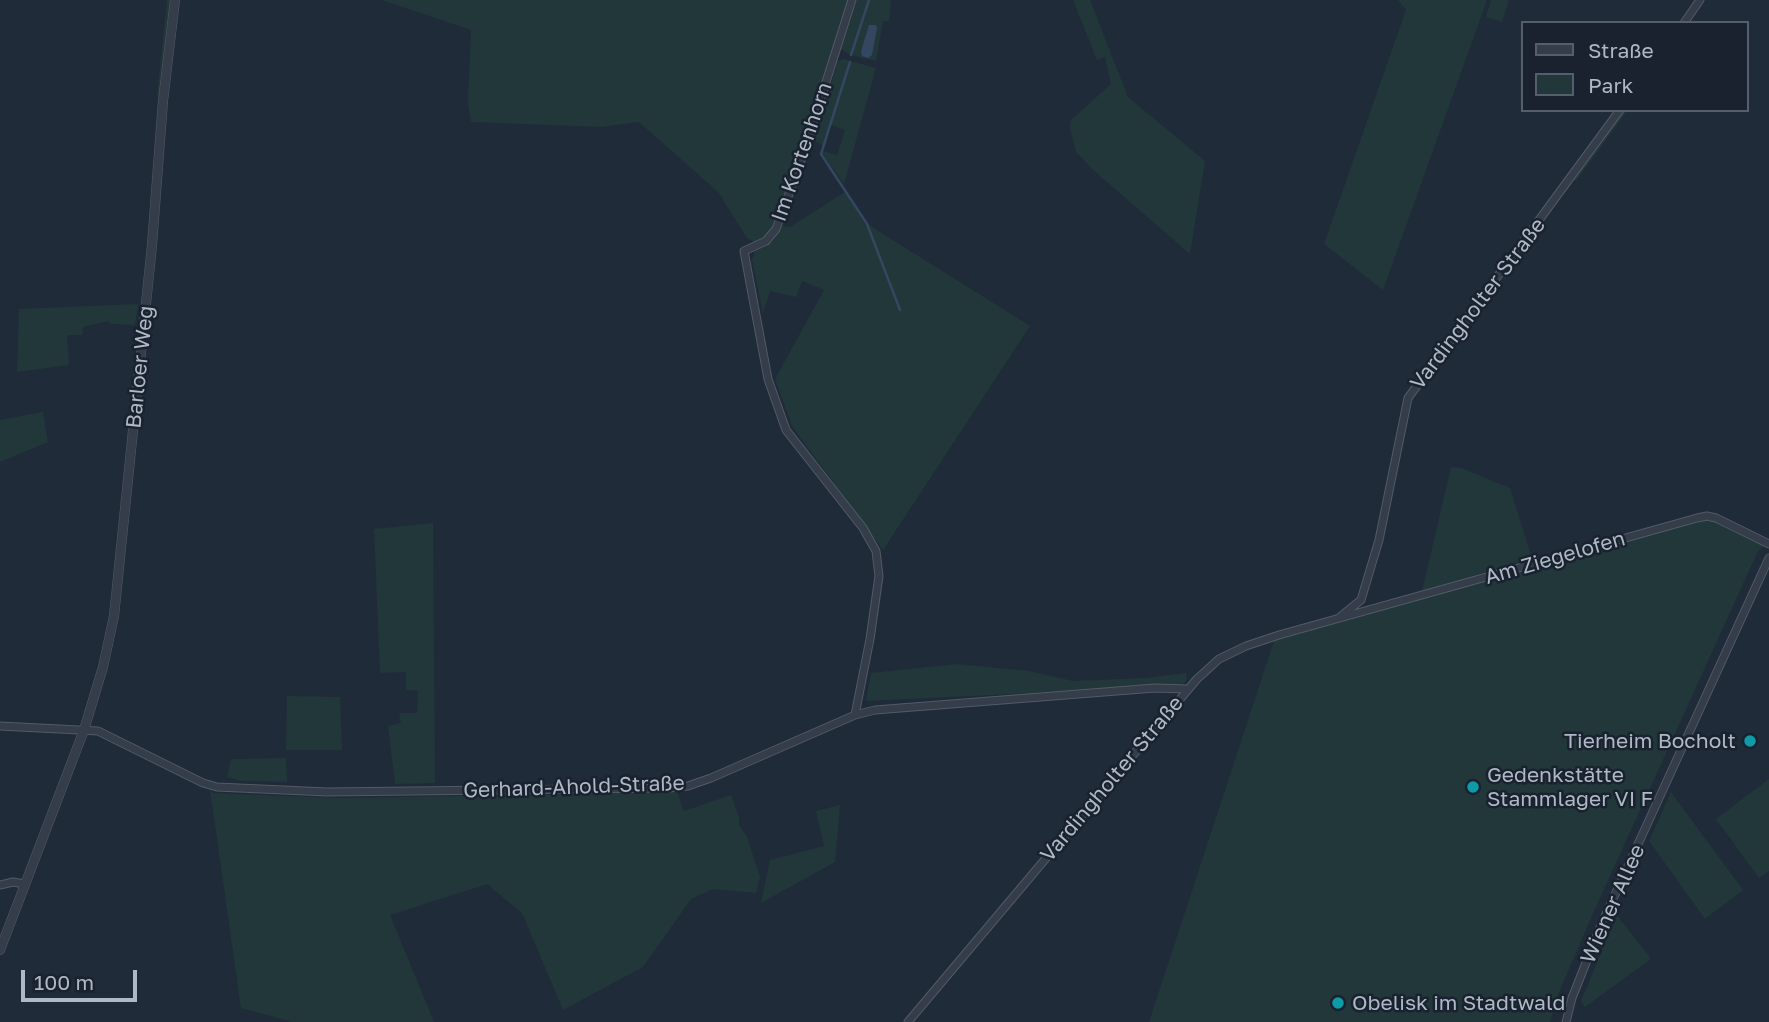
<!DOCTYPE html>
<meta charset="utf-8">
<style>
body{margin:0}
#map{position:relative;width:1769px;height:1022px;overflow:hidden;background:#202b39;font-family:"Golos Text",sans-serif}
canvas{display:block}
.legend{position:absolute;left:1521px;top:21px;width:228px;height:91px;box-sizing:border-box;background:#19222e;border:2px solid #555e6b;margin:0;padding:9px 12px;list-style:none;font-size:21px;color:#aeb8c6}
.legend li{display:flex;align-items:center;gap:14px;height:35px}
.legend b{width:35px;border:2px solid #555e6b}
.scale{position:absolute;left:21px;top:970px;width:116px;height:32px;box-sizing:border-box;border:4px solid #aeb8c6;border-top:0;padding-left:9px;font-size:21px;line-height:24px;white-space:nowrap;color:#aeb8c6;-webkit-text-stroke:5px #19222e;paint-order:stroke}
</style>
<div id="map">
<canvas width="1769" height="1022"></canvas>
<ul class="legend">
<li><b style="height:9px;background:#343d49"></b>Straße</li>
<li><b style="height:19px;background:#22373a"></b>Park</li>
</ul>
<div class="scale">100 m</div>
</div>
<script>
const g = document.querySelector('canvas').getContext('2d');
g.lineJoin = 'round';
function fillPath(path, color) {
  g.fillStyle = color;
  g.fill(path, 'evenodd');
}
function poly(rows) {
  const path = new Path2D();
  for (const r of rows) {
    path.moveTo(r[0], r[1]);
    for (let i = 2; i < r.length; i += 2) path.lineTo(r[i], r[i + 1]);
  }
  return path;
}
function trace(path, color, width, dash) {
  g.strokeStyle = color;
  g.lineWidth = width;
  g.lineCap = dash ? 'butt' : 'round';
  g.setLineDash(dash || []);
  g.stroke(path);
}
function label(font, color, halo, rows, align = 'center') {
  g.font = font + ' "Golos Text",sans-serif';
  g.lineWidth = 5;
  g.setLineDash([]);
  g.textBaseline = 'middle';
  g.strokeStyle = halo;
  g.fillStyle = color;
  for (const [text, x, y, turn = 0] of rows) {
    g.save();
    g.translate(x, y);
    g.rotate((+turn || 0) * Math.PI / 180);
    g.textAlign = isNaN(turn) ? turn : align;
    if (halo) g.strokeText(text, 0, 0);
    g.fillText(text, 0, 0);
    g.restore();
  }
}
fillPath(poly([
 [167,0,171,0,160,95,157,96],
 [382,0,848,0,800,152,771,230,765,237,754,242,747,238,718,192,639,122,601,127,471,122,468,103,471,30],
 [857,0,891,0,889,21,883,21,876,61,851,55,841,49],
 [1073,0,1090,0,1128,97,1205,161,1190,254,1093,170,1076,152,1070,128,1071,120,1111,84,1105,57,1097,60],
 [1398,0,1487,0,1383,290,1324,244,1406,10],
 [1491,0,1509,0,1502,22,1486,17],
 [843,59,876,68,844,184,823,154,823,151,837,155,845,130,831,125,825,146,813,141,838,61],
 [1623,110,1628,110,1576,181,1573,179],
 [845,192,867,227,869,225,1030,326,883,550,792,426,775,379,824,290,802,281,796,297,770,291,763,313,752,260,755,251,773,241,781,226,790,227],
 [138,304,135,325,111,324,108,321,83,327,82,335,67,335,69,365,17,372,19,309],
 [43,412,48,442,0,462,0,420],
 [1451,467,1461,468,1510,488,1532,558,1422,591],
 [1702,519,1713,520,1765,545,1758,551,1591,918,1560,990,1550,1022,1149,1022,1274,641],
 [433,523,435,783,395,784,388,726,401,723,399,713,417,713,418,691,406,690,406,672,380,673,374,529],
 [957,664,1029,671,1073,681,1145,678,1186,673,1187,679,1182,686,866,701,871,673],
 [287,696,340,697,342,750,286,750],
 [286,758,287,782,241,781,227,777,231,759],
 [1769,779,1769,871,1759,878,1716,819],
 [210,790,213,793,340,798,677,792,684,811,731,795,739,817,739,825,747,837,760,877,756,893,713,889,691,899,643,967,563,1010,522,913,487,884,390,915,434,1022,293,1022,241,1008],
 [1671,792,1743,890,1705,919,1649,841],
 [840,805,835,862,761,903,770,860,824,846,816,811],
 [1617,915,1651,959,1585,1007,1581,1001]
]), '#22373a');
fillPath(poly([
 [869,25,876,25,877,28,872,55,868,58,862,56,861,51]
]), '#334761');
trace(poly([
 [851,55,869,0],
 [850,62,821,154,867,224,900,310]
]), '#334761', 2.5);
const minor = poly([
 [852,0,799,167,776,229,766,241,744,251,768,379,786,430,863,528,876,551,879,576,870,639,855,715],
 [1684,23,1700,0],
 [1340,617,1361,600,1379,540,1408,398,1620,110],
 [0,726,98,731,203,783,217,787,327,792,669,788,688,786,711,778,855,715,875,710,1155,688,1188,689],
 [0,885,13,882,24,884],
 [908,1022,1197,679,1219,659,1246,646,1279,635,1697,518,1707,516,1716,518,1769,544],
 [1566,1022,1572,998,1601,925,1769,558]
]);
const tertiary = poly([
 [0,950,84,730,103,667,114,616,152,245,163,101,175,0]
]);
trace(minor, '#515b67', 9);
trace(tertiary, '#515b67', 10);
trace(minor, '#343d49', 7);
trace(tertiary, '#343d49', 9);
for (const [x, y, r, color] of [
 [1750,741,7,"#0f9aa8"],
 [1473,787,7,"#0f9aa8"],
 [1338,1003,7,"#0f9aa8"]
]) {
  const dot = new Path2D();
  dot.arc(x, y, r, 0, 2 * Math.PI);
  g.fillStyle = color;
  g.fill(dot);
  trace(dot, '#19222e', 2.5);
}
label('21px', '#aeb8c6', '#19222e', [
 ["Im Kortenhorn",802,152,-71],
 ["Vardingholter Straße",1478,304,-53],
 ["Barloer Weg",140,367,-84],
 ["Am Ziegelofen",1555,558,-16],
 ["Vardingholter Straße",1112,779,-50],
 ["Gerhard-Ahold-Straße",574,787,-2],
 ["Wiener Allee",1613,904,-66]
]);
label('21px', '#aeb8c6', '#19222e', [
 ["Tierheim Bocholt",1736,741,"right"],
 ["Gedenkstätte",1487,775],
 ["Stammlager VI F",1487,799],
 ["Obelisk im Stadtwald",1352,1003]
], 'left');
</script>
